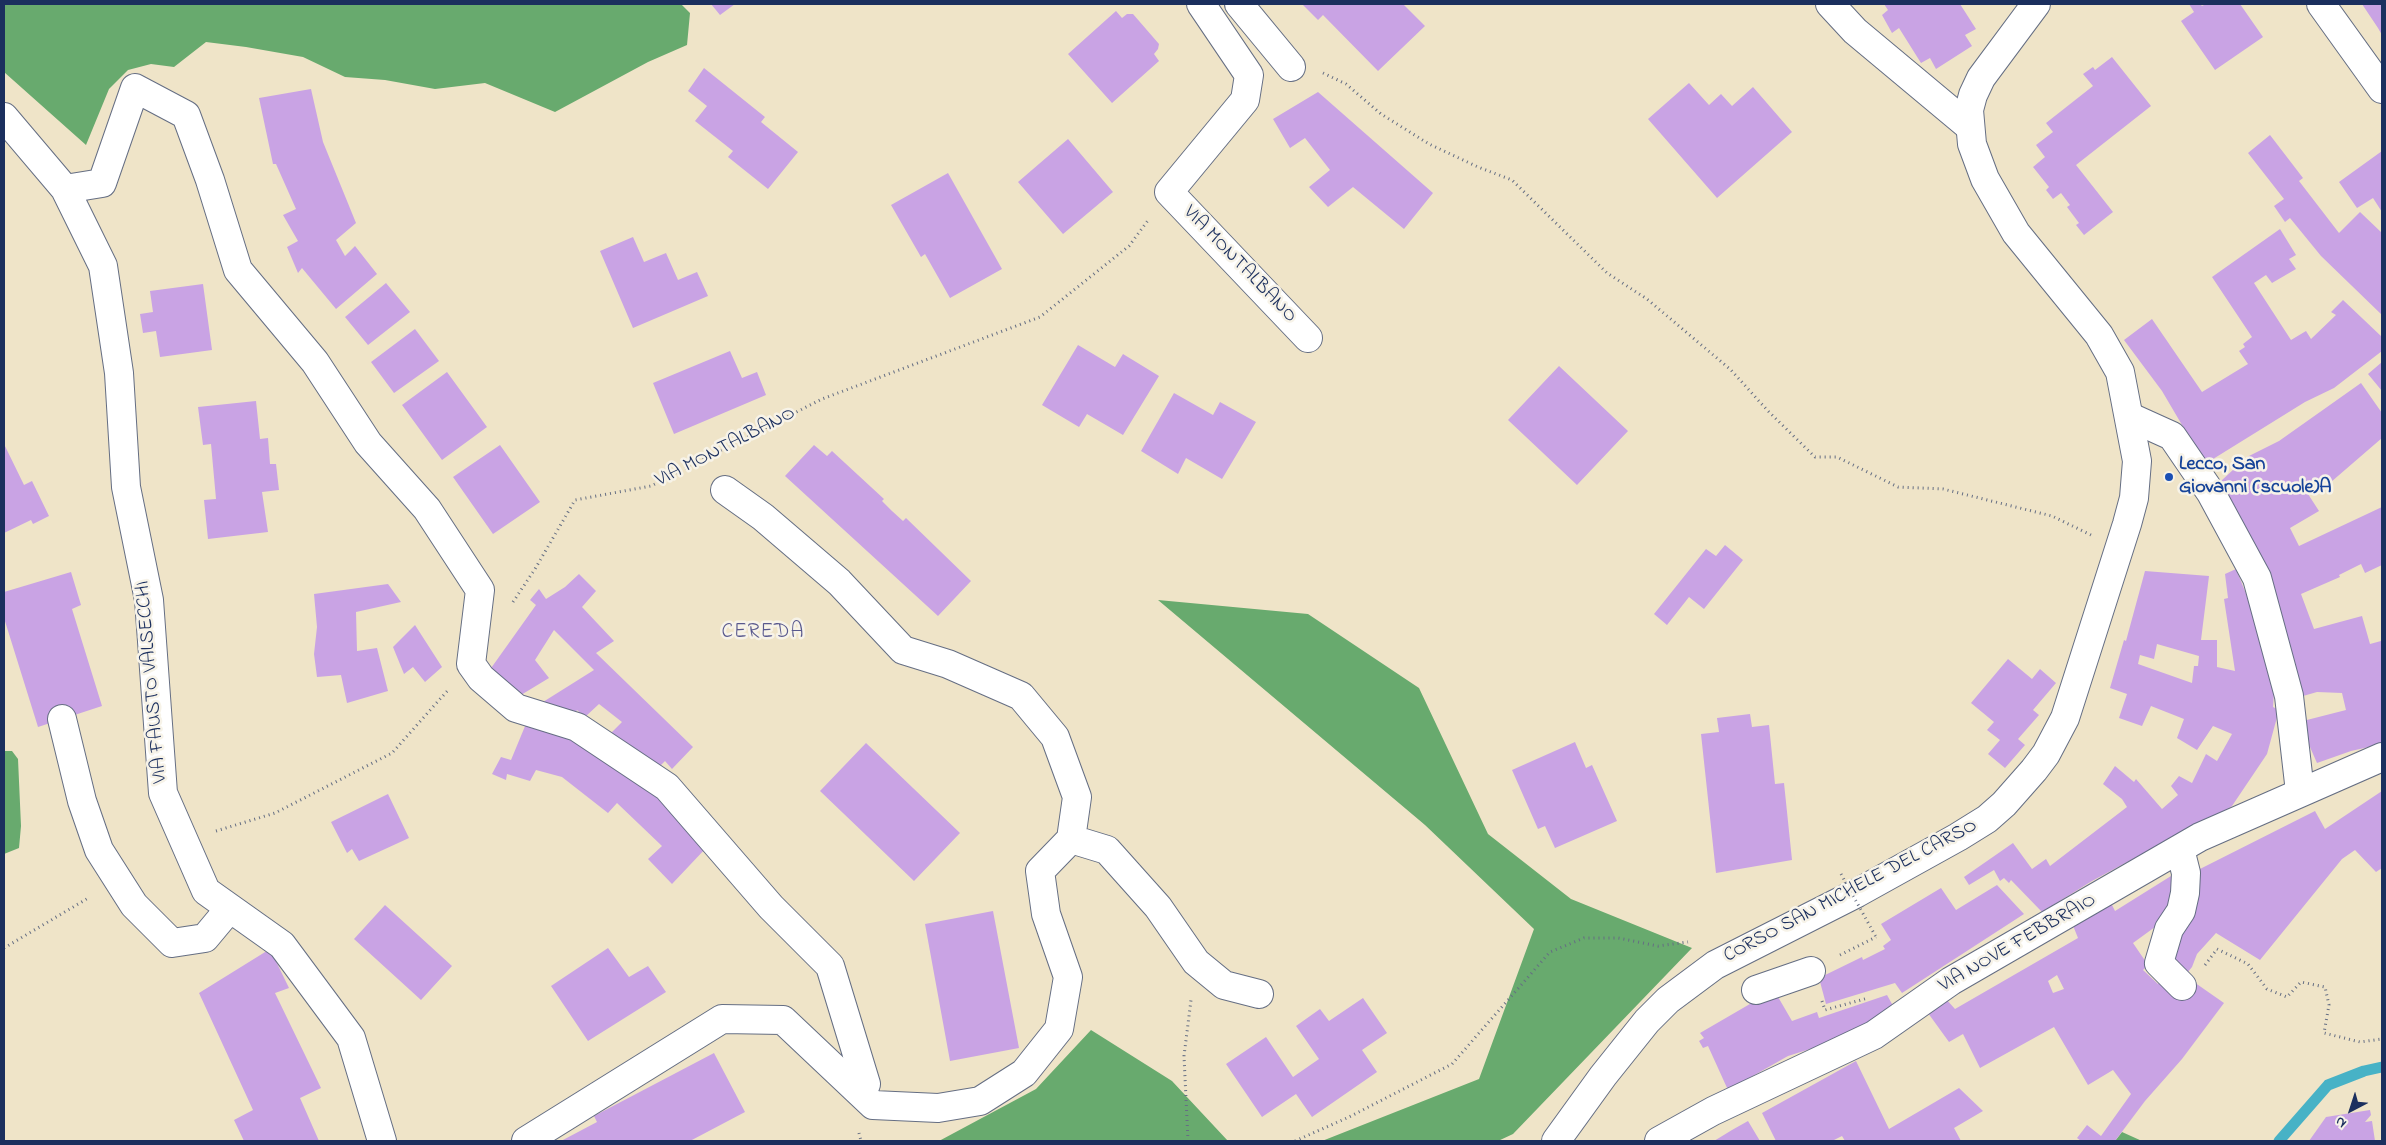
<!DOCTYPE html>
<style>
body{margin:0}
#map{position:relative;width:2386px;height:1145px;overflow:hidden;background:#efe4c8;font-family:"Indie Flower",sans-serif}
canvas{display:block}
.frame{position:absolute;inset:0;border:5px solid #1b2f5e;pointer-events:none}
.north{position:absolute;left:2326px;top:1085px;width:50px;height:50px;-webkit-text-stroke:4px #f7f3e8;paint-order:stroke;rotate:220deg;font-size:14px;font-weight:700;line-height:20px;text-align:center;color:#1b2f5e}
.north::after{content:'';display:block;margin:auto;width:18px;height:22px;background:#1b2f5e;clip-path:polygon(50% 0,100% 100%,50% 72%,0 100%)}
</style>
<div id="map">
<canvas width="2386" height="1145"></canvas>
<div class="frame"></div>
<div class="north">N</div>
</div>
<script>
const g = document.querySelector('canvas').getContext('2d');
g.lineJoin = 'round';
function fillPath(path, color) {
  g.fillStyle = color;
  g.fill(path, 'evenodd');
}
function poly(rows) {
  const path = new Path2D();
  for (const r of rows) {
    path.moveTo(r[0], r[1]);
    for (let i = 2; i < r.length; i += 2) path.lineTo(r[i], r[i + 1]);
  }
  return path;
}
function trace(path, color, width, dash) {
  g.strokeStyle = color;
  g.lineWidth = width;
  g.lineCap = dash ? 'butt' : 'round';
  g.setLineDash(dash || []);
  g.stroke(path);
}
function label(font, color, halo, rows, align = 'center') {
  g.font = font + ' "Indie Flower",sans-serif';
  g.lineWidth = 5;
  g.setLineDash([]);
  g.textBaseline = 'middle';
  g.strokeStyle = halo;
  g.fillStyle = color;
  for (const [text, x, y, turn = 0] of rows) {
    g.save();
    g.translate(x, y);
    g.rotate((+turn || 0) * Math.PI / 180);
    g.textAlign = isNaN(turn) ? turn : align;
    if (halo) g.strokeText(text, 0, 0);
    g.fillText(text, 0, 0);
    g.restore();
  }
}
fillPath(poly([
 [4,4,681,4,690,13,687,45,648,62,555,112,485,83,435,89,385,80,345,77,303,57,246,47,206,42,174,67,151,64,128,70,109,89,86,145,4,72],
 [1158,600,1308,614,1419,688,1488,834,1571,899,1692,948,1513,1134,1498,1141,1322,1141,1479,1079,1534,929,1425,825],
 [4,751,12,751,18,759,21,826,19,848,4,854],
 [1091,1030,1172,1081,1228,1141,939,1141,1036,1089],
 [2122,1132,2142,1141,2115,1141]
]), '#68aa6e');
trace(poly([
 [2279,1141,2328,1085,2364,1071,2382,1067]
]), '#47b2c6', 11);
fillPath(poly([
 [711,4,735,4,720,15],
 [1302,4,1403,4,1425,26,1378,71,1323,15,1318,20],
 [1884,4,1960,4,1976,29,1965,35,1972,46,1936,69,1930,58,1921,63,1899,28,1892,33,1882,15,1888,10],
 [2189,4,2200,4,2202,6,2206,4,2240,4,2263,37,2215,70,2181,21,2194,12],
 [2362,4,2382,4,2382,35,2378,28],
 [1116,11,1122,18,1127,14,1133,14,1159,44,1158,49,1154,54,1159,61,1112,103,1068,54],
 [2112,57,2151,106,2076,165,2113,212,2084,235,2076,225,2079,223,2067,207,2070,205,2061,193,2053,199,2046,190,2049,187,2033,167,2045,157,2036,145,2053,132,2046,123,2093,86,2083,74,2093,67,2095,70],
 [704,68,765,117,761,122,798,152,768,189,728,157,733,151,695,121,707,106,688,91],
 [1689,83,1709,105,1721,94,1732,106,1753,87,1792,132,1717,198,1648,119],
 [311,89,323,142,356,223,336,240,345,256,355,246,377,274,336,309,302,268,298,273,287,247,298,241,283,215,296,209,276,164,273,164,259,98],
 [1318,92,1433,193,1404,229,1353,187,1328,207,1309,187,1330,170,1305,138,1290,148,1273,119],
 [2270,135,2303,178,2299,181,2339,233,2360,212,2382,233,2382,315,2321,256,2290,218,2285,222,2274,206,2284,199,2248,153],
 [1068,139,1113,192,1063,234,1018,182],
 [2382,151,2382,212,2373,198,2357,208,2339,182],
 [948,173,1002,269,950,298,925,254,921,257,891,205],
 [2280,229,2296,255,2289,259,2296,269,2272,283,2266,275,2254,283,2291,340,2306,331,2311,339,2336,315,2331,312,2343,300,2382,337,2382,351,2334,388,2305,402,2205,464,2162,391,2124,340,2152,319,2202,392,2248,364,2239,351,2245,347,2243,344,2252,337,2212,277],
 [633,237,644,262,666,253,678,280,697,272,708,296,633,328,600,251],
 [386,283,410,312,368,345,345,317],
 [203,284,212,350,160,357,156,331,143,333,140,314,153,312,150,291],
 [415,329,439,361,394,393,371,362],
 [1078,345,1115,367,1123,354,1159,376,1123,435,1087,414,1079,427,1042,405],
 [730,351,742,378,757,372,766,395,674,434,653,383],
 [2382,362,2382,391,2368,374],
 [1559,366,1628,431,1577,485,1508,420],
 [447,372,487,427,442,460,402,405],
 [2361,383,2382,413,2382,438,2331,482,2328,479,2308,494,2319,511,2290,528,2299,546,2382,507,2382,565,2365,573,2361,564,2339,575,2340,577,2301,594,2314,629,2362,616,2370,644,2381,641,2382,744,2351,751,2317,763,2299,722,2346,710,2342,693,2317,692,2296,698,2221,481,2247,457,2279,441],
 [1174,393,1213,415,1220,402,1256,422,1222,479,1186,458,1178,474,1141,451],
 [256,401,260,439,268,438,270,464,276,464,279,490,262,492,268,532,208,539,204,500,216,499,211,444,203,445,198,407],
 [4,444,24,485,32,481,49,516,33,524,31,520,4,533],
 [500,445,540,502,493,534,453,477],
 [814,445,827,456,832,451,884,499,882,501,892,511,903,521,906,518,971,581,938,616,785,476],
 [1725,545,1743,560,1704,609,1689,597,1667,625,1654,614,1706,549,1716,556],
 [2236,569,2262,633,2275,678,2273,707,2279,710,2267,754,2232,806,2159,857,2153,848,2092,881,2042,912,2011,880,2009,883,2004,878,2000,881,1994,870,1969,885,1964,877,2013,843,2032,869,2046,859,2050,866,2127,807,2122,799,2103,784,2115,766,2134,782,2136,779,2162,809,2178,795,2171,786,2179,776,2192,783,2206,754,2217,761,2232,734,2213,726,2197,750,2177,738,2184,719,2151,706,2142,726,2119,718,2127,694,2110,688,2124,640,2126,641,2145,571,2209,576,2201,640,2217,640,2217,667,2235,671,2224,599,2228,598,2225,574],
 [2157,644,2199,656,2198,666,2194,666,2192,683,2138,664,2140,655,2154,659],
 [71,572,81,605,72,609,102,706,38,727,4,618,4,592],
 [579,574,596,591,582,607,614,641,596,653,693,747,672,769,665,761,653,773,611,733,622,722,599,704,585,717,577,710,572,719,543,702,594,670,554,630,535,660,549,678,516,698,484,678,536,605,530,600,539,589,546,599,565,587],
 [388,584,401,602,356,612,357,651,377,648,388,691,347,703,341,675,317,677,314,654,317,627,314,594],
 [415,625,442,667,425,682,413,667,404,674,393,647],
 [2008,659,2032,679,2040,669,2056,683,2033,710,2039,715,2018,739,2025,745,2005,768,1988,754,2000,740,1987,730,1994,722,1971,703],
 [1750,714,1752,727,1769,725,1775,784,1784,783,1792,860,1716,873,1701,734,1719,732,1717,718],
 [528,719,559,730,655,790,706,848,672,884,648,859,662,846,617,803,608,813,562,777,536,770,530,781,507,774,506,780,492,774,501,757,511,760],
 [1575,742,1586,768,1592,765,1617,821,1555,848,1545,826,1538,829,1512,770],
 [866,743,960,833,914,881,820,791],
 [2382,791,2382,868,2376,872,2355,850,2342,859,2260,960,2216,933,2197,954,2192,967,2183,978,2171,968,2174,940,2194,917,2194,872,2315,811,2325,829],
 [388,794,409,838,359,861,352,849,347,853,331,822],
 [2171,876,2179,888,2166,919,2133,943,2148,965,2143,970,2158,984,2162,978,2191,980,2224,1003,2182,1059,2145,1101,2115,1141,2081,1141,2077,1138,2087,1125,2101,1136,2131,1094,2113,1070,2088,1085,2054,1027,1980,1068,1963,1034,1949,1042,1928,1013,1946,999,1955,1009,2078,938,2072,923,2111,903,2115,911],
 [2057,975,2064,989,2053,993,2048,981],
 [1997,885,2024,914,1902,993,1895,983,1826,1004,1819,978,1862,957,1863,960,1885,949,1883,946,1891,940,1881,924,1941,888,1956,910],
 [385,905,452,966,421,1000,354,939],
 [993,911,1019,1048,950,1061,925,924],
 [608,948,629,977,648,966,666,992,588,1041,551,986],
 [270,949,289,988,275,993,321,1088,300,1098,319,1141,244,1141,234,1120,253,1110,199,993],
 [1774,990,1792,1021,1817,1012,1819,1018,1887,995,1897,1013,1864,1032,1788,1056,1728,1090,1708,1046,1703,1048,1699,1041,1704,1038,1700,1033],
 [1363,998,1387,1033,1362,1050,1377,1072,1312,1117,1296,1094,1262,1117,1226,1064,1266,1037,1293,1077,1319,1059,1296,1026,1320,1009,1329,1021],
 [714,1053,745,1112,690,1141,561,1141,597,1122,594,1116],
 [1856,1061,1889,1129,1959,1088,1983,1111,1954,1128,1961,1141,1845,1141,1842,1136,1832,1141,1776,1141,1762,1113],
 [2370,1110,2371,1115,2365,1122,2372,1121,2375,1141,2309,1141,2326,1117],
 [1748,1121,1760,1141,1714,1141,1732,1130]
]), '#c9a3e4');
const street = poly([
 [1201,4,1249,75,1245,100,1169,192,1308,338],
 [1239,4,1291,67],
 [1830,4,1855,31,1970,127],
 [2321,4,2382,89],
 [4,117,65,189,103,266,119,373,126,487,149,600,163,793,206,891,282,945,351,1038,382,1141],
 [65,189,102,183,135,88,186,115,210,180,238,270,315,362,368,443,427,509,480,590,471,664,481,678,516,708,577,727,667,787,771,907,830,966,866,1084,862,1094],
 [2130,417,2172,436,2211,493,2257,578,2289,696,2300,792],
 [62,719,82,801,99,850,134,905,172,943,205,938,230,908],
 [1071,839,1107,850,1158,907,1196,962,1224,985,1259,994],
 [2180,849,2186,873,2185,893,2181,911,2169,929,2159,963,2182,986],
 [1756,990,1811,971],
 [526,1141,722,1019,783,1020,873,1105,938,1108,980,1101,1024,1073,1059,1029,1068,977,1046,914,1040,871,1071,839,1077,797,1055,737,1021,696,948,664,903,650,839,582,763,517,725,490],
 [1659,1141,1713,1111,1874,1035,1951,981,2200,837,2382,757]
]);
const secondary = poly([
 [1556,1141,1603,1076,1647,1021,1668,1000,1715,965,1857,893,1958,837,1987,819,2004,804,2034,770,2046,754,2065,718,2127,524,2134,498,2137,461,2120,372,2099,335,2016,233,1985,179,1972,144,1969,110,1973,95,1981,78,2036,4]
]);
trace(street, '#656e83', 30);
trace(secondary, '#656e83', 30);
trace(poly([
 [1323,73,1346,84,1381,114,1429,144,1478,167,1512,180,1607,273,1647,299,1731,370,1768,411,1815,457,1837,457,1898,487,1943,489,2052,516,2091,535],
 [513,602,535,569,575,500,651,486,822,399,1040,317,1129,246,1149,219],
 [216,831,275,813,392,753,449,689],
 [4,948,90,897],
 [1840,955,1876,937],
 [2205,965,2217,949,2248,964,2267,989,2287,997,2301,982,2325,987,2329,1005,2324,1033,2360,1042,2382,1039],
 [1822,1001,1825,1010,1868,998],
 [859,1133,861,1141],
 [1188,1141,1184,1056,1191,1000],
 [1295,1141,1349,1117,1452,1064,1550,952,1584,938,1618,938,1658,946,1688,942]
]), '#656e83', 3, [1, 4]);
trace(street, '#fff', 28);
trace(secondary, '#fff', 28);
trace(poly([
 [1841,874,1876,937]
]), '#656e83', 3, [1, 4]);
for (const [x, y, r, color] of [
 [2169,477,5,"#1a4fb4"]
]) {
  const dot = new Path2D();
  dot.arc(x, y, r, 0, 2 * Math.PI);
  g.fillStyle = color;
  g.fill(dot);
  trace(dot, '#f7f3e8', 2);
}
label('20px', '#1b2f5e', '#f7f3e8', [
 ["VIA MONTALBANO",1239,265,46],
 ["VIA MONTALBANO",726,448,-27],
 ["VIA FAUSTO VALSECCHI",153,682,-95],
 ["CORSO SAN MICHELE DEL CARSO",1851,892,-28],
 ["VIA NOVE FEBBRAIO",2018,944,-30]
]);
label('bold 20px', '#164399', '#f7f3e8', [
 ["Lecco, San",2179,466],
 ["Giovanni (scuole)A",2179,489]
], 'left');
g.letterSpacing = '1px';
label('21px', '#58588d', '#f7f3e8', [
 ["CEREDA",763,634]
]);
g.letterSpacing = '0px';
</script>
